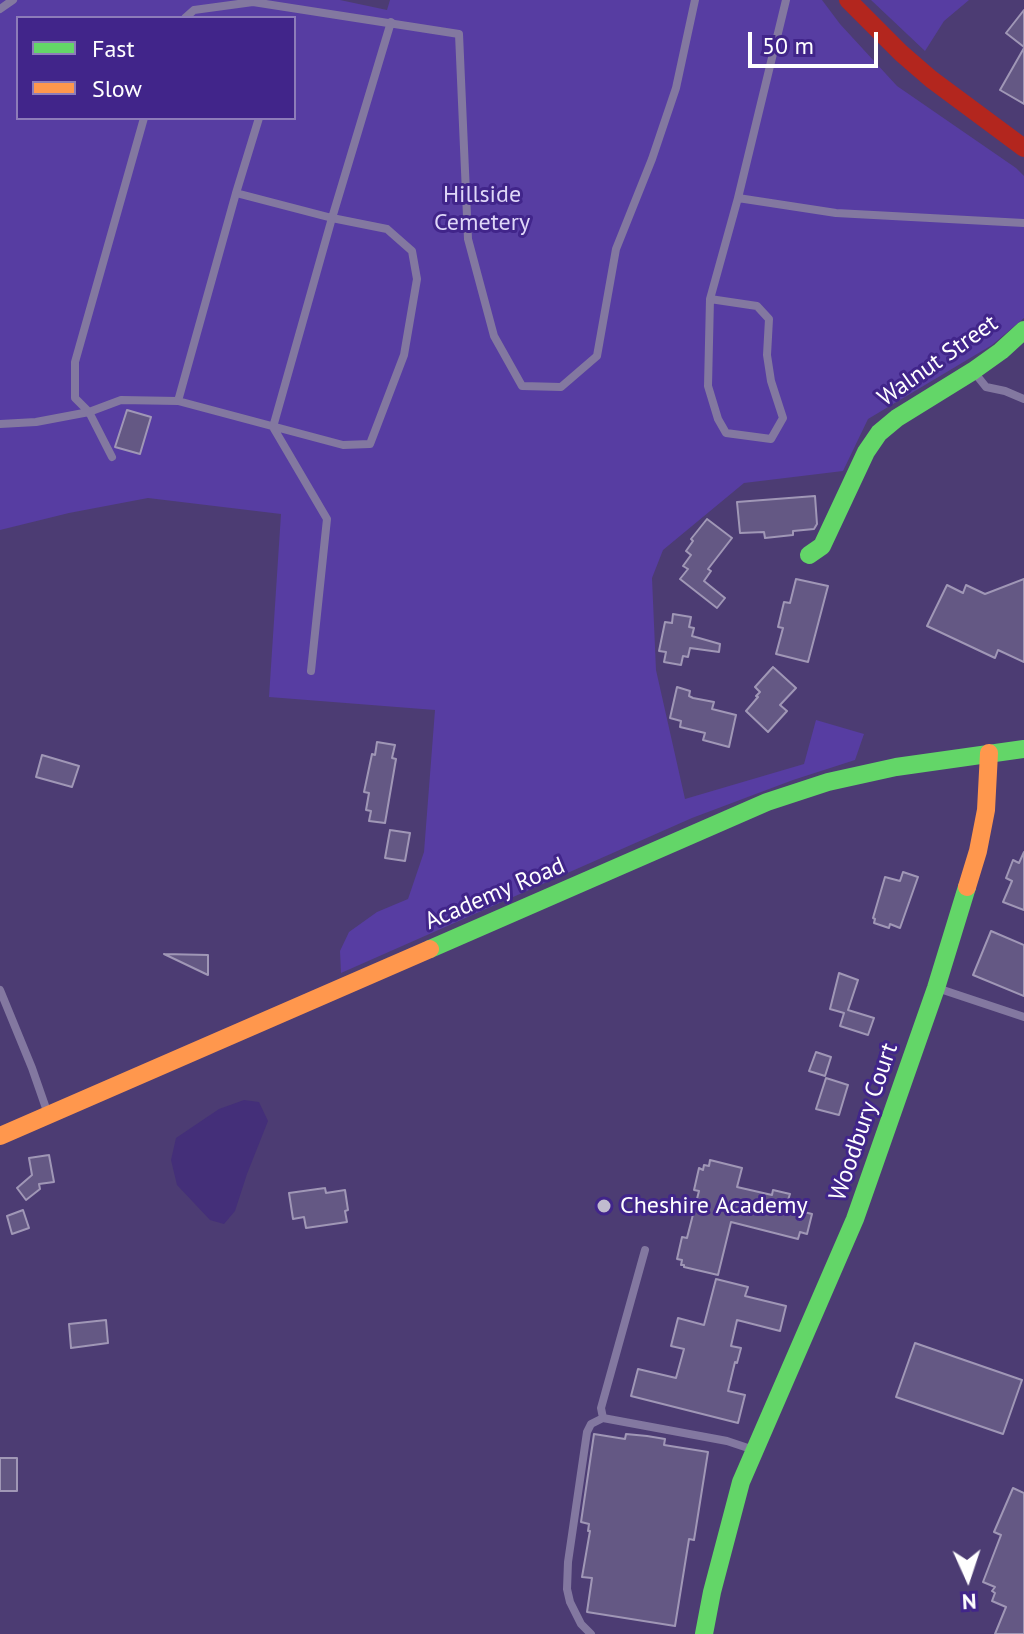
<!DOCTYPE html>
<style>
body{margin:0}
#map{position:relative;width:1024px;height:1634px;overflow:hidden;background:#4c3c73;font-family:"PT Sans",sans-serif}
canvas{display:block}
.legend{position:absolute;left:16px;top:16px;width:280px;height:104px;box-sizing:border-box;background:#41258a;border:2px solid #8d7cb9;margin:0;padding:10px 14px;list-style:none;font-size:24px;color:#fff}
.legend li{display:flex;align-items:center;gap:16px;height:40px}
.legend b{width:40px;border:2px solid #8d7cb9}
.north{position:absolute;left:928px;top:1538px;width:80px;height:80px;-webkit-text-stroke:6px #41258a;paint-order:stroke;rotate:177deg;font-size:22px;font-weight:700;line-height:32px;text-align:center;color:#fff}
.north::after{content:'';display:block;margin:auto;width:28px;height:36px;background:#fff;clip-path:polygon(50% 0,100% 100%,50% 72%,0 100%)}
.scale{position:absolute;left:748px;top:32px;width:130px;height:36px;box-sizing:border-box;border:4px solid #fff;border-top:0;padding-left:10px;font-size:24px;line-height:28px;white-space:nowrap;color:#fff;-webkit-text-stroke:6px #41258a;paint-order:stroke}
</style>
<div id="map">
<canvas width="1024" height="1634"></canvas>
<ul class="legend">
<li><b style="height:10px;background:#63d668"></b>Fast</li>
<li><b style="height:10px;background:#ff974d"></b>Slow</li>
</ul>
<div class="north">N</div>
<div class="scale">50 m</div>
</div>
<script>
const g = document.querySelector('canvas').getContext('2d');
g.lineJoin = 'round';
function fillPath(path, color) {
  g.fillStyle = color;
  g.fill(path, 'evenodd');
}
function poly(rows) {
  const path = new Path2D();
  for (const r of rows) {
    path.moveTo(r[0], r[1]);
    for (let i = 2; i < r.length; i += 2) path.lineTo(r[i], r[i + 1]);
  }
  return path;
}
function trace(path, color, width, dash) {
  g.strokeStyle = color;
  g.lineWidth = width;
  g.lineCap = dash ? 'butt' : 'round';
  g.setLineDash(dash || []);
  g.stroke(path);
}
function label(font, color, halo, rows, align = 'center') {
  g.font = font + ' "PT Sans",sans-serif';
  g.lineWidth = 6;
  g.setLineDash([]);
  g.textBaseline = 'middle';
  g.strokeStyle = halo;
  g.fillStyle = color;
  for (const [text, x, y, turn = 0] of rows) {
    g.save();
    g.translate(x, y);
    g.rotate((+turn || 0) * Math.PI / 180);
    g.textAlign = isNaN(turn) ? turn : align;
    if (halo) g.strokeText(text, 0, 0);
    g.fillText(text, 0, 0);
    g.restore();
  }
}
fillPath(poly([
 [0,0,340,0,387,10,390,0,822,0,840,24,897,86,1016,168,1024,176,1024,318,992,345,868,419,843,471,744,483,663,550,652,578,656,670,685,799,804,764,816,720,864,734,855,760,793,780,692,818,341,973,340,951,349,932,377,912,408,899,424,852,435,710,269,697,281,514,148,498,69,513,0,530],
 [18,18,294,18,294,118,18,118],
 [871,0,969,0,944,21,925,51]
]), '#573da2');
fillPath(poly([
 [244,1100,259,1102,268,1121,247,1174,235,1211,224,1224,210,1220,177,1185,171,1160,176,1138,219,1109]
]), '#442f79');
const building = poly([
 [1024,10,1024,47,1006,33,1024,10],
 [1024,48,1024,104,1000,90,1024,48],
 [127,410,151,417,140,454,115,447,127,410],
 [815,496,817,524,814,529,793,531,793,535,765,538,764,532,740,533,737,502,815,496],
 [707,519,732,538,708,569,711,571,704,581,725,598,717,608,680,579,688,569,683,566,691,555,686,551,693,541,691,539,707,519],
 [796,579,828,586,808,662,776,654,783,628,778,627,784,602,790,603,796,579],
 [1024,579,1024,662,998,650,995,658,927,626,947,585,963,593,966,585,985,594,1024,579],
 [673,614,691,617,689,627,694,628,692,636,720,644,719,652,690,648,688,657,683,656,681,665,664,662,666,652,659,651,665,622,672,623,673,614],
 [773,667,796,688,780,705,787,711,768,732,746,711,758,697,756,696,760,692,755,687,773,667],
 [677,687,690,691,689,696,693,698,714,702,712,709,736,715,729,747,703,740,705,733,680,727,681,721,670,718,677,687],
 [377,742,395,745,392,758,396,759,385,823,369,821,371,811,366,810,369,793,364,792,372,754,375,755,377,742],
 [42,755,79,766,72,787,36,777,42,755],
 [390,830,410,833,405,861,385,858,390,830],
 [1024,852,1024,910,1003,902,1012,881,1006,878,1013,860,1019,863,1024,852],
 [903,872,918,877,900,928,890,924,889,928,874,923,875,919,873,918,885,877,900,881,903,872],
 [991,931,1024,945,1024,996,973,975,991,931],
 [164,954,208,955,208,975,164,954],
 [839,973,858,980,848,1010,874,1018,868,1035,840,1026,844,1013,830,1009,839,973],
 [816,1052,831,1057,825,1076,809,1071,816,1052],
 [826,1078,848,1085,839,1115,816,1109,826,1078],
 [49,1155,54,1182,39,1184,40,1189,26,1200,17,1188,32,1175,29,1158,49,1155],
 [710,1160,742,1168,737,1187,772,1195,773,1190,790,1194,788,1200,806,1204,804,1212,812,1214,807,1234,800,1232,798,1239,731,1222,718,1275,684,1267,684,1265,681,1265,682,1260,677,1259,682,1237,687,1238,688,1234,699,1191,694,1190,699,1168,703,1170,704,1165,709,1166,710,1160],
 [325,1188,326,1193,345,1190,348,1210,345,1211,347,1222,306,1228,304,1217,293,1219,289,1193,325,1188],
 [23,1210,29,1228,12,1234,7,1216,23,1210],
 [716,1279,748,1287,745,1296,786,1306,780,1331,737,1320,731,1346,741,1348,737,1363,735,1362,728,1391,745,1395,738,1423,631,1396,638,1369,676,1378,684,1349,671,1346,678,1318,704,1325,716,1279],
 [106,1320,108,1343,71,1348,69,1324,106,1320],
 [915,1343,1022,1380,1003,1434,896,1397,915,1343],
 [594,1434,625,1439,626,1434,647,1436,665,1439,664,1445,708,1452,694,1540,689,1539,675,1626,587,1612,592,1578,582,1577,590,1531,588,1531,589,1524,581,1522,594,1434],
 [0,1458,17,1458,17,1491,0,1491,0,1458],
 [1013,1488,1024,1493,1024,1634,995,1634,1006,1607,992,1601,995,1593,992,1591,995,1587,983,1582,1001,1535,994,1532,1013,1488]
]);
fillPath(building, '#645884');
trace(building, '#a097b6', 2);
trace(poly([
 [786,0,738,198,836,213,1024,223],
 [0,9,13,0],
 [185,18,194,10,253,2,459,34,468,239,494,336,522,386,561,387,597,356,616,249,652,159,676,88,695,0],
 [144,118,75,362,75,398,89,412,121,400,178,401,343,445,370,444,404,355,417,279,412,251,387,229,332,218,391,22],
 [259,118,236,193,332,218,273,427,327,519,311,671],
 [710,299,757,306,769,319,767,355,771,381,783,418,771,439,726,433,718,419,708,386,710,299,738,198],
 [974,372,986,387,1005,391,1024,399],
 [178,401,236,193],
 [0,424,36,422,89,412,112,457],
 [937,988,1024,1017],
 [0,990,32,1068,48,1114],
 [645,1250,601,1408,603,1418,727,1441,754,1450],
 [591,1634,581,1624,570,1602,567,1589,568,1562,587,1432,591,1424,603,1418]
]), '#8378a0', 8);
trace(poly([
 [809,555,822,546,866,452,879,433,897,418,973,371,1001,351,1024,330],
 [430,949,767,802,828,782,896,767,1024,749],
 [704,1634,712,1592,741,1482,855,1219,936,988,967,887]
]), '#63d668', 18);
trace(poly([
 [967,887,978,851,986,810,989,753],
 [0,1136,430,949]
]), '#ff974d', 18);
trace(poly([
 [848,0,901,53,931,79,1024,148]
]), '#b3261e', 18);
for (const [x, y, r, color] of [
 [604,1206,8,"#c0bbce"]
]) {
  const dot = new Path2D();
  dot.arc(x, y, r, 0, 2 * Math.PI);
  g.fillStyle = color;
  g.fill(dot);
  trace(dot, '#41258a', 3);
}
label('24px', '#dfd7f8', '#41258a', [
 ["Hillside",482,195],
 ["Cemetery",482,223]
]);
label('24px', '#fff', '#41258a', [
 ["Walnut Street",938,361,-35],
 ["Academy Road",495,894,-23],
 ["Woodbury Court",864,1122,-71]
]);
label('24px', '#fff', '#41258a', [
 ["Cheshire Academy",620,1206]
], 'left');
</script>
